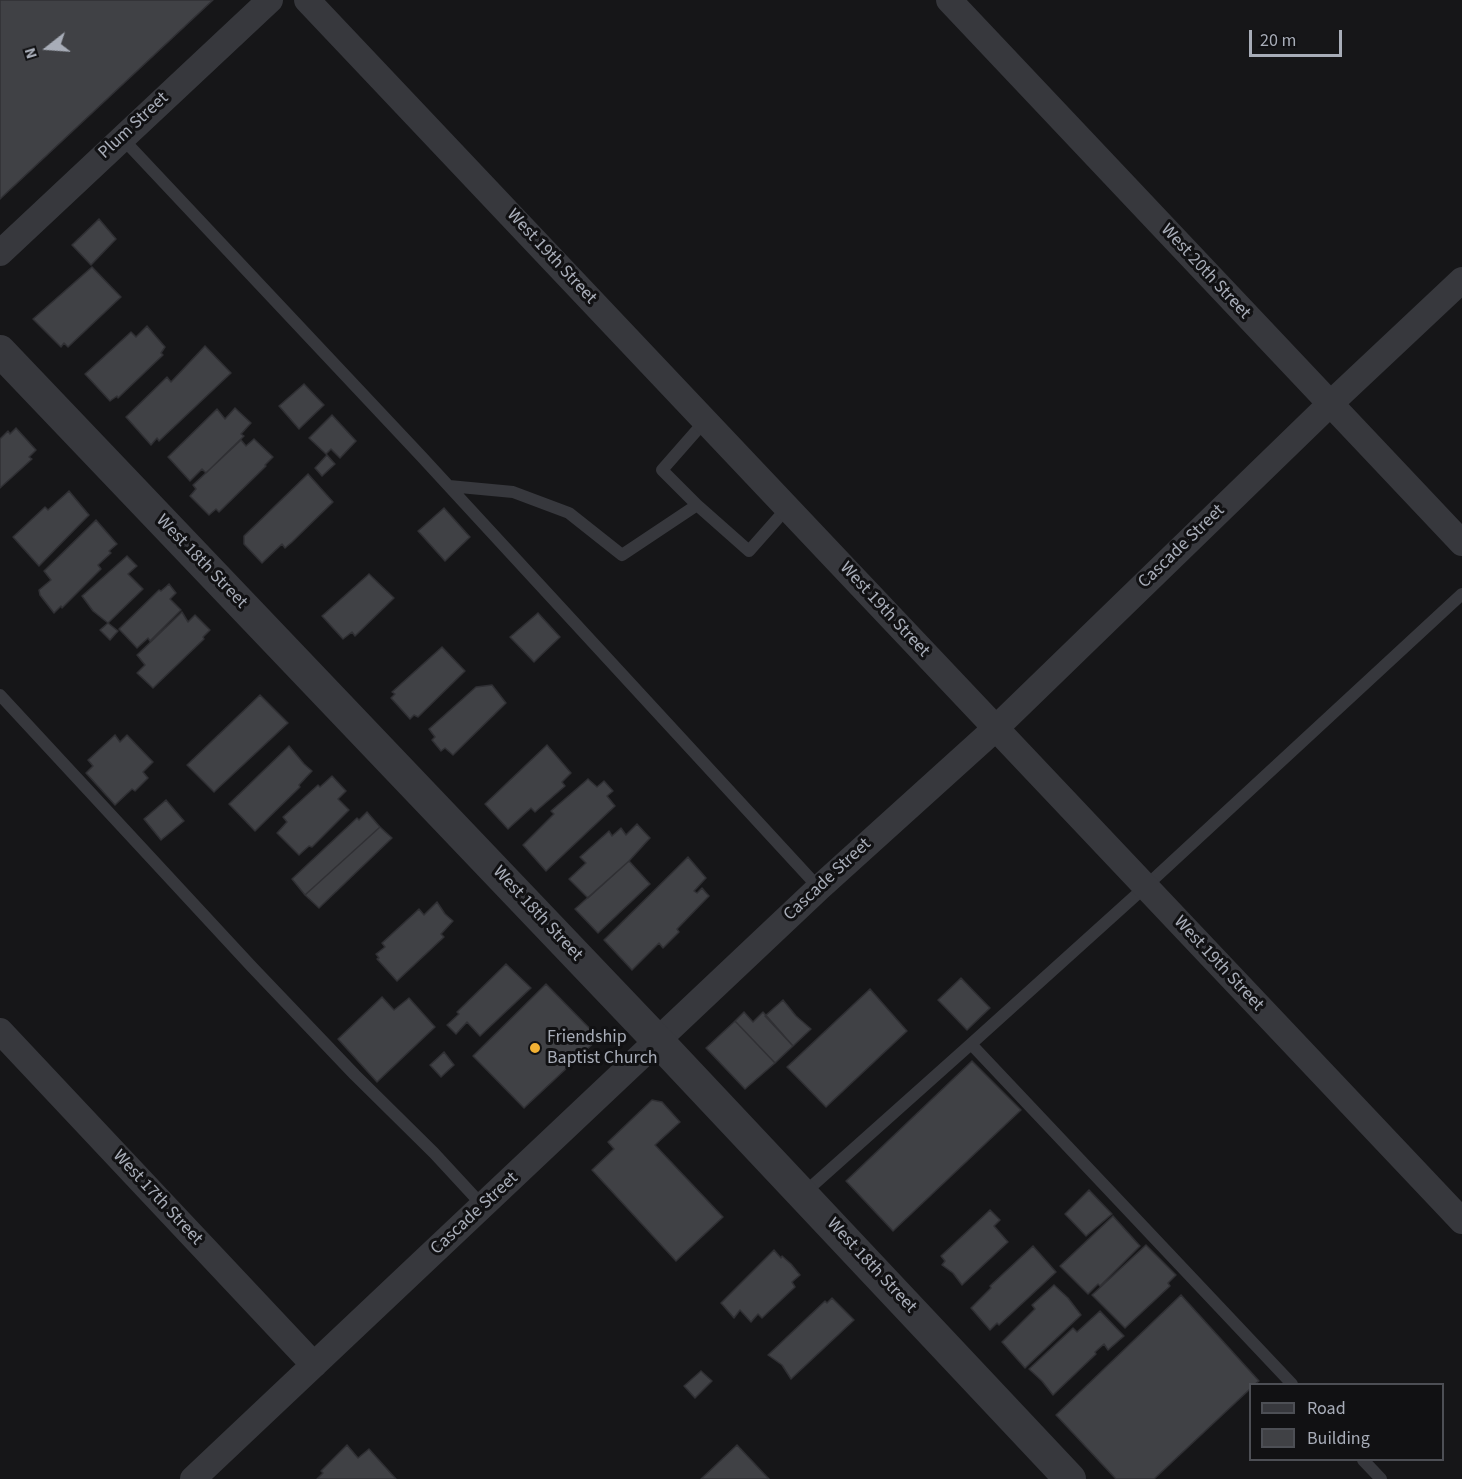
<!DOCTYPE html>
<style>
body{margin:0}
#map{position:relative;width:1462px;height:1479px;overflow:hidden;background:#161618;font-family:"Source Sans 3",sans-serif}
canvas{display:block}
.legend{position:absolute;left:1249px;top:1383px;width:195px;height:78px;box-sizing:border-box;background:#111113;border:2px solid #4d4f55;margin:0;padding:8px 10px;list-style:none;font-size:18px;color:#a8adb8}
.legend li{display:flex;align-items:center;gap:12px;height:30px}
.legend b{width:30px;border:2px solid #4d4f55}
.north{position:absolute;left:18px;top:18px;width:60px;height:60px;-webkit-text-stroke:4px #111113;paint-order:stroke;rotate:253deg;font-size:16px;font-weight:700;line-height:24px;text-align:center;color:#a8adb8}
.north::after{content:'';display:block;margin:auto;width:21px;height:27px;background:#a8adb8;clip-path:polygon(50% 0,100% 100%,50% 72%,0 100%)}
.scale{position:absolute;left:1249px;top:30px;width:93px;height:27px;box-sizing:border-box;border:3px solid #a8adb8;border-top:0;padding-left:8px;font-size:18px;line-height:21px;white-space:nowrap;color:#a8adb8;-webkit-text-stroke:4px #111113;paint-order:stroke}
</style>
<div id="map">
<canvas width="1462" height="1479"></canvas>
<ul class="legend">
<li><b style="height:8px;background:#37383d"></b>Road</li>
<li><b style="height:16px;background:#404145"></b>Building</li>
</ul>
<div class="north">N</div>
<div class="scale">20 m</div>
</div>
<script>
const g = document.querySelector('canvas').getContext('2d');
g.lineJoin = 'round';
function fillPath(path, color) {
  g.fillStyle = color;
  g.fill(path, 'evenodd');
}
function poly(rows) {
  const path = new Path2D();
  for (const r of rows) {
    path.moveTo(r[0], r[1]);
    for (let i = 2; i < r.length; i += 2) path.lineTo(r[i], r[i + 1]);
  }
  return path;
}
function trace(path, color, width, dash) {
  g.strokeStyle = color;
  g.lineWidth = width;
  g.lineCap = dash ? 'butt' : 'round';
  g.setLineDash(dash || []);
  g.stroke(path);
}
function label(font, color, halo, rows, align = 'center') {
  g.font = font + ' "Source Sans 3",sans-serif';
  g.lineWidth = 6;
  g.setLineDash([]);
  g.textBaseline = 'middle';
  g.strokeStyle = halo;
  g.fillStyle = color;
  for (const [text, x, y, turn = 0] of rows) {
    g.save();
    g.translate(x, y);
    g.rotate((+turn || 0) * Math.PI / 180);
    g.textAlign = isNaN(turn) ? turn : align;
    if (halo) g.strokeText(text, 0, 0);
    g.fillText(text, 0, 0);
    g.restore();
  }
}
const building = poly([
 [0,0,213,0,0,199,0,0],
 [99,219,116,239,91,265,72,245,99,219],
 [92,267,121,297,68,347,64,343,61,347,33,319,92,267],
 [147,326,165,347,161,353,163,355,118,398,117,396,110,401,85,374,131,332,136,337,147,326],
 [205,346,231,373,159,441,157,438,151,445,126,417,167,377,171,382,205,346],
 [304,384,324,405,299,429,279,406,304,384],
 [235,408,251,423,241,434,244,436,206,473,202,469,190,481,168,457,217,409,225,419,235,408],
 [332,415,356,441,340,458,331,449,326,454,309,438,332,415],
 [16,428,36,450,29,457,32,459,0,488,0,439,8,431,10,434,16,428],
 [254,439,273,457,265,465,266,466,219,512,216,509,209,515,190,496,196,489,193,485,241,440,246,446,254,439],
 [327,455,335,464,322,476,315,468,327,455],
 [308,474,333,502,292,542,285,548,282,544,262,563,244,544,244,536,308,474],
 [69,491,89,515,39,566,13,537,45,507,48,510,69,491],
 [444,508,470,537,445,561,418,531,444,508],
 [96,520,117,544,109,551,111,553,98,565,101,569,62,608,61,606,54,613,40,595,39,590,51,580,44,571,96,520],
 [127,556,137,566,128,574,143,589,108,623,93,611,82,596,127,556],
 [369,574,394,598,355,636,352,632,343,639,322,616,369,574],
 [169,584,176,593,170,599,181,610,150,641,148,638,137,648,119,629,159,590,161,591,169,584],
 [182,612,188,622,195,615,210,630,203,637,204,639,153,688,137,673,145,665,137,655,182,612],
 [538,613,560,637,534,662,510,637,538,613],
 [108,623,118,631,110,640,100,630,108,623],
 [442,647,465,671,418,717,414,715,410,719,391,698,395,694,392,692,442,647],
 [492,685,506,703,453,755,445,748,441,751,432,740,435,737,429,729,476,687,492,685],
 [260,695,288,723,214,792,187,765,260,695],
 [115,735,120,742,127,735,153,762,143,772,148,778,135,791,132,789,115,805,86,773,93,766,88,760,115,735],
 [547,745,571,773,562,782,565,786,535,812,531,808,508,829,485,804,547,745],
 [289,746,304,764,312,771,299,785,300,787,255,831,229,804,289,746],
 [332,776,346,791,338,799,349,810,312,847,309,846,299,855,277,833,287,822,283,817,318,785,320,787,332,776],
 [588,779,597,787,604,781,613,791,607,796,615,806,546,871,523,845,554,814,551,811,588,779],
 [166,800,184,821,161,840,144,819,166,800],
 [367,812,380,827,305,895,292,879,357,818,359,820,367,812],
 [637,824,650,838,629,861,588,898,569,879,586,863,580,857,609,831,612,836,621,828,626,835,637,824],
 [380,827,392,838,319,908,305,895,380,827],
 [688,857,706,878,694,891,697,893,702,888,709,896,677,929,679,932,663,948,659,943,632,970,604,940,688,857],
 [629,861,650,884,598,933,575,909,629,861],
 [437,902,445,914,453,921,441,934,444,937,397,981,377,959,379,958,376,954,385,947,382,943,419,909,424,915,437,902],
 [506,964,531,988,480,1036,467,1022,456,1034,447,1025,459,1014,457,1012,506,964],
 [961,978,990,1008,967,1030,938,1000,961,978],
 [546,984,599,1038,524,1108,473,1056,546,984],
 [870,989,907,1031,826,1107,787,1067,870,989],
 [382,997,394,1010,409,998,435,1027,377,1082,338,1039,382,997],
 [783,1000,796,1016,811,1029,793,1046,765,1016,783,1000],
 [744,1012,753,1022,763,1012,793,1046,775,1063,735,1021,744,1012],
 [735,1021,775,1063,745,1089,706,1048,735,1021],
 [444,1052,454,1065,441,1077,430,1065,444,1052],
 [972,1061,1021,1110,893,1231,846,1181,972,1061],
 [652,1100,662,1102,680,1122,655,1145,723,1217,676,1261,592,1170,614,1149,608,1142,652,1100],
 [1089,1190,1112,1214,1086,1236,1065,1214,1089,1190],
 [990,1210,1000,1220,994,1226,1008,1242,962,1285,953,1273,942,1265,945,1261,941,1256,990,1210],
 [1113,1216,1140,1246,1100,1286,1098,1284,1088,1294,1060,1266,1113,1216],
 [1146,1245,1176,1275,1168,1283,1170,1286,1125,1328,1092,1295,1146,1245],
 [1033,1246,1056,1272,999,1325,997,1323,990,1330,971,1308,991,1288,990,1286,1033,1246],
 [774,1250,781,1258,782,1256,791,1264,800,1275,792,1282,795,1287,762,1318,758,1314,751,1322,740,1310,734,1318,721,1303,774,1250],
 [1054,1285,1068,1298,1081,1315,1025,1368,1002,1342,1035,1309,1032,1305,1054,1285],
 [1181,1295,1259,1381,1255,1384,1250,1384,1250,1389,1154,1479,1116,1479,1056,1415,1181,1295],
 [832,1298,854,1320,791,1379,782,1365,768,1355,825,1301,827,1303,832,1298],
 [1100,1311,1124,1336,1108,1350,1104,1344,1095,1352,1096,1354,1053,1395,1042,1381,1029,1369,1073,1328,1077,1332,1100,1311],
 [701,1371,712,1381,695,1398,684,1386,701,1371],
 [347,1445,358,1458,369,1449,396,1479,317,1479,323,1473,321,1471,347,1445],
 [737,1445,769,1479,701,1479,737,1445]
]);
fillPath(building, '#404145');
trace(building, '#303034', 1.5);
trace(poly([
 [122,138,421,456,819,888],
 [449,486,513,492,569,513,622,555,697,505,749,551,787,508],
 [697,505,662,470,705,421],
 [0,695,252,967,355,1075,434,1153,483,1206],
 [803,1194,971,1044],
 [1292,1384,971,1044,1145,887,1462,594],
 [1363,1460,1381,1479]
]), '#37383d', 12);
trace(poly([
 [307,0,1462,1221],
 [949,0,1462,543],
 [0,253,270,0],
 [0,1031,314,1365],
 [193,1479,819,888,996,728,1330,404,1462,280]
]), '#37383d', 26);
trace(poly([
 [0,351,658,1041,1070,1479]
]), '#37383d', 32);
for (const [x, y, r, color] of [
 [535,1048,6,"#f2b134"]
]) {
  const dot = new Path2D();
  dot.arc(x, y, r, 0, 2 * Math.PI);
  g.fillStyle = color;
  g.fill(dot);
  trace(dot, '#111113', 2);
}
label('18px', '#a8adb8', '#111113', [
 ["Plum Street",134,126,-43],
 ["West 19th Street",551,257,47],
 ["West 20th Street",1205,272,47],
 ["Cascade Street",1182,547,-44],
 ["West 18th Street",201,562,46],
 ["West 19th Street",884,610,47],
 ["Cascade Street",828,880,-43],
 ["West 18th Street",537,914,47],
 ["West 19th Street",1218,964,47],
 ["West 17th Street",157,1198,47],
 ["Cascade Street",475,1214,-43],
 ["West 18th Street",871,1266,47]
]);
label('18px', '#a8adb8', '#111113', [
 ["Friendship",547,1038],
 ["Baptist Church",547,1059]
], 'left');
</script>
